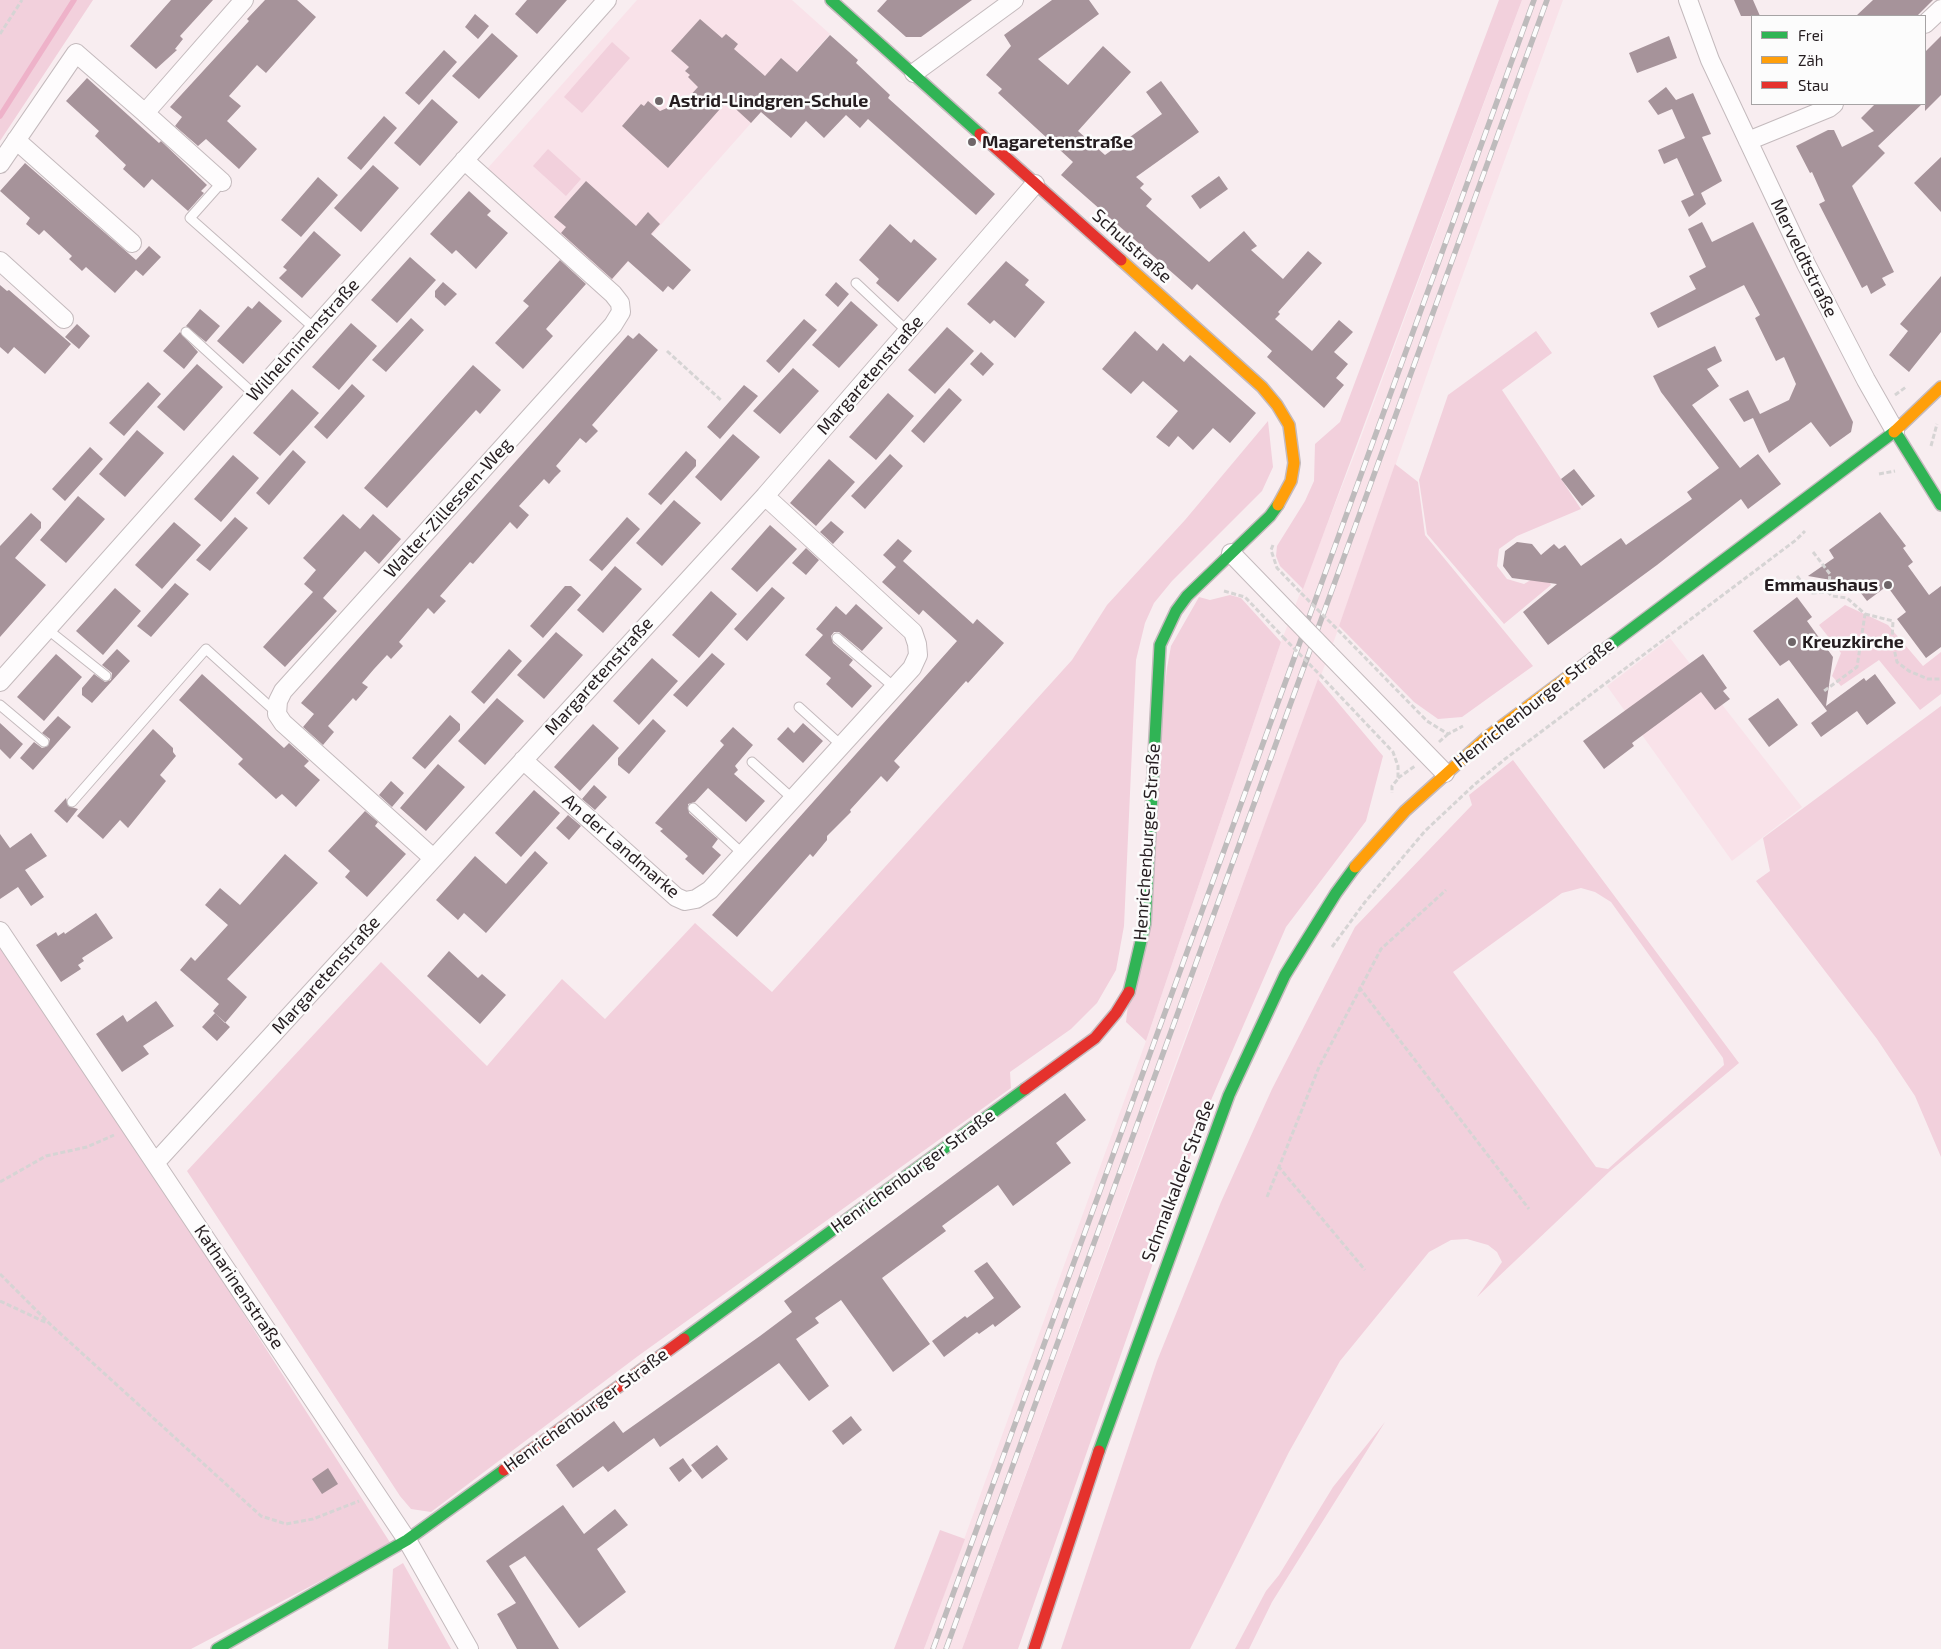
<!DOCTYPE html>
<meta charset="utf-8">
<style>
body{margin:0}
#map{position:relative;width:1941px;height:1649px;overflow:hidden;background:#f8edf0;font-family:"Exo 2",sans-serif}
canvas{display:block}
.legend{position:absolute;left:1751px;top:15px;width:175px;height:90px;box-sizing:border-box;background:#fcfcfc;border:1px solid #a6a3a4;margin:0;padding:6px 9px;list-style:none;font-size:15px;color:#251d20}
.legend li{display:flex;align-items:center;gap:10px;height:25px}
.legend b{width:25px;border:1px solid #a6a3a4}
</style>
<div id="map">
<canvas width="1941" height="1649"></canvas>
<ul class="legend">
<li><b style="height:6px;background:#30b455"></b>Frei</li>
<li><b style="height:6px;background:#ff9f0a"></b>Zäh</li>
<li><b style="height:6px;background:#e5322d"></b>Stau</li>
</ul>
</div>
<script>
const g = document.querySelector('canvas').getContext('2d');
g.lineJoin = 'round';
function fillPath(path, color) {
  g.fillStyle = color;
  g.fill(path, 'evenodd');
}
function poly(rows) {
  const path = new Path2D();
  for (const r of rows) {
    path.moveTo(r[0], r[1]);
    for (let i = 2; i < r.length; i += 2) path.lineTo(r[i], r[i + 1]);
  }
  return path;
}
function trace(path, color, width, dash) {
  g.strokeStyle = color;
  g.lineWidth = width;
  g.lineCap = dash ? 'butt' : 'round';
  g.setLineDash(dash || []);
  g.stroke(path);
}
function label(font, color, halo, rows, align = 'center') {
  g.font = font + ' "Exo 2",sans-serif';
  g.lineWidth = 5;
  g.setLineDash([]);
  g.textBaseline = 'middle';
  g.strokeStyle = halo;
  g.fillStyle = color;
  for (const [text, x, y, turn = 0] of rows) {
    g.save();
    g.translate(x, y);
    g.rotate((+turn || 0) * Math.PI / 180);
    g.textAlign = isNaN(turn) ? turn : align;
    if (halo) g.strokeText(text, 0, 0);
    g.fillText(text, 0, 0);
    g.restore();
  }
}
fillPath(poly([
 [637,0,792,0,830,34,611,281,487,169],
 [1522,0,1563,0,1438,343,1338,630,1179,1054,962,1649,924,1649,1146,1041,1281,642,1357,448],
 [1670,638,1802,807,1732,861,1607,686]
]), '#f9e2e9');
fillPath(poly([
 [0,0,93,0,0,141],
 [1499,0,1522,0,1303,589,1280,566,1276,556,1277,546,1305,501,1314,481,1315,444,1340,422],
 [612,42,630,58,582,113,564,97],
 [548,149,581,179,566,196,533,166],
 [1536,331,1552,353,1502,390,1581,509,1517,536,1499,549,1497,566,1507,579,1524,584,1544,572,1551,585,1504,624,1427,534,1419,480,1448,395],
 [1268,421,1273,467,1262,491,1172,581,1154,603,1145,623,1136,660,1124,926,1116,970,1097,1003,1071,1029,1010,1072,1011,1088,638,1356,431,1512,411,1509,400,1496,187,1171,381,962,487,1066,562,979,605,1019,695,923,772,992,1072,660,1107,605,1185,520],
 [1395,464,1418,482,1425,535,1533,666,1462,717,1438,719,1414,702,1339,626],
 [1230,595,1241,598,1281,642,1146,1041,1126,1022,1167,668,1171,646,1199,597,1210,600],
 [1845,605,1888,625,1923,666,1941,652,1941,694,1920,710,1879,660,1841,686,1832,676,1841,653,1819,625],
 [1318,679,1383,756,1366,821,1286,927,1205,1114,1018,1649,962,1649],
 [1941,706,1941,1157,1915,1096,1877,1039,1756,881,1770,871,1763,838],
 [1513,760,1739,1063,1610,1171,1477,1297,1502,1262,1497,1252,1488,1245,1467,1239,1451,1240,1429,1252,1340,1361,1289,1452,1190,1649,1061,1649,1157,1361,1221,1202,1272,1089,1355,927,1472,805,1469,795],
 [1581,888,1595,892,1611,902,1723,1058,1724,1065,1608,1169,1596,1167,1453,972,1562,893],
 [0,948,149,1166,391,1544,191,1649,0,1649],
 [1385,1422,1272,1602,1249,1649,1235,1649,1266,1591,1279,1575,1333,1487],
 [940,1530,965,1539,924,1649,894,1649],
 [403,1563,451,1649,388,1649,393,1569]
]), '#f2d0dc');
trace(poly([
 [0,116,74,0]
]), '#eeb2c9', 5.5);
fillPath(poly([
 [171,0,213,0,180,36,183,39,175,49,177,50,156,69,130,46],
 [265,0,297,0,316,17,266,73,257,65,229,96,241,106,227,121,257,149,239,169,206,139,198,146,175,126,182,117,170,107,249,21,247,19],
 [527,0,567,0,537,34,515,14],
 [887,0,972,0,921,37,906,37,877,11],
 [1052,0,1089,0,1099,14,1038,59,1068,85,1103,46,1131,72,1078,131,1105,155,1162,114,1146,92,1161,81,1199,132,1136,177,1144,184,1140,188,1152,199,1146,206,1209,262,1244,231,1257,246,1251,250,1283,279,1308,251,1322,263,1278,312,1280,314,1275,319,1312,351,1339,320,1353,332,1334,352,1348,364,1336,378,1344,385,1324,408,1267,357,1272,351,1197,284,1192,290,1061,175,1073,162,998,93,1002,89,986,75,1011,46,1004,35],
 [1734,0,1753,0,1760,16,1741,16],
 [1873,0,1933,0,1917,16,1856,16],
 [475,14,489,26,478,39,465,27],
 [700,19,722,38,726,34,738,44,734,49,765,76,781,58,797,72,830,35,858,60,856,63,890,95,888,98,995,194,976,215,868,119,860,128,846,115,824,138,806,121,791,138,761,112,751,123,727,101,668,168,622,126,641,104,644,106,648,101,660,111,674,105,678,109,698,87,688,77,690,75,685,71,689,67,671,51],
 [492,33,518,56,479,99,452,76],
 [1669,36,1677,58,1637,73,1629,53],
 [1941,36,1941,95,1925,111,1925,52],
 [444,50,457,62,419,105,405,93],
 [87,78,159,143,161,141,207,185,201,191,204,193,188,211,152,179,144,188,123,169,126,165,95,136,99,131,66,101],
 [1666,87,1676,100,1693,93,1711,134,1702,137,1722,181,1701,193,1706,204,1689,217,1681,201,1694,195,1677,158,1664,164,1658,150,1685,138,1672,109,1658,115,1648,101],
 [432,99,458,122,420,166,394,143],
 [1875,104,1922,104,1878,146,1885,153,1852,186,1894,272,1882,278,1886,285,1871,294,1867,285,1862,288,1819,204,1825,201,1812,172,1810,173,1796,146,1828,130,1834,130,1842,147,1874,131,1861,118],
 [384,116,397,128,361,170,347,158],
 [1941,157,1941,212,1914,183],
 [25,163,136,260,149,246,161,257,143,276,136,270,115,293,86,267,82,271,69,259,72,256,44,230,39,235,26,224,30,218,0,191],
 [373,165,399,188,361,232,334,208],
 [1219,176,1228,189,1200,209,1191,196],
 [318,177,338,195,301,237,281,220],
 [586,181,636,226,648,212,660,224,651,234,691,270,673,290,668,286,663,292,628,261,612,279,561,233,566,227,554,217],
 [469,191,491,211,487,215,508,233,476,269,456,250,452,254,430,234],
 [1702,222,1712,242,1753,222,1853,422,1851,432,1830,447,1811,422,1769,453,1753,418,1744,422,1729,399,1748,390,1760,414,1789,400,1796,384,1784,357,1776,361,1755,318,1760,315,1744,285,1658,328,1650,313,1696,289,1689,276,1706,267,1688,229],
 [890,224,911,243,914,239,937,259,898,302,876,283,879,279,859,260],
 [314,231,341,255,302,298,279,278,287,270,283,267],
 [410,257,436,280,397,323,371,300],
 [560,260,586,284,546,329,553,336,523,369,495,343,529,306,523,301],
 [1006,261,1029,280,1025,285,1045,302,1015,338,994,320,990,324,967,304],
 [1941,276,1941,332,1909,372,1889,355,1908,331,1900,324],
 [443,282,457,294,445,306,435,297,435,291],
 [836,282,849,294,838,307,825,295],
 [0,285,7,291,9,290,71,344,45,374,14,347,8,354,0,347],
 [259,301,282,321,243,364,217,341,248,306,252,309],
 [851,301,878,325,839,368,812,345],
 [200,309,220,326,206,342,186,326],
 [411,318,424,330,386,372,372,360],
 [804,319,817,330,779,373,766,361],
 [351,323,377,346,339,390,312,367],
 [77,324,90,336,79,349,65,337],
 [947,327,974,351,935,394,908,370],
 [1135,331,1157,351,1163,343,1184,362,1190,355,1256,413,1230,443,1213,428,1193,450,1178,436,1169,447,1156,437,1178,411,1143,381,1131,394,1102,369],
 [180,332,198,352,184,369,163,351],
 [639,333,658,350,592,425,598,431,586,443,580,438,556,466,561,471,555,477,549,484,544,479,519,506,529,515,517,529,510,522,473,564,470,562,440,596,446,601,434,614,428,608,399,642,403,646,391,659,387,655,374,669,362,683,368,687,356,701,353,698,328,726,334,732,323,745,303,727,314,714,301,703,628,335,633,339],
 [1715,346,1722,361,1707,369,1719,386,1692,405,1740,468,1758,454,1781,484,1748,509,1741,499,1657,565,1548,645,1523,612,1557,584,1512,578,1503,566,1505,551,1517,542,1532,544,1541,555,1554,544,1559,549,1565,545,1581,566,1621,538,1626,545,1692,499,1687,492,1719,468,1661,392,1653,376],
 [981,352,994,364,983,376,970,364],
 [197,364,223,387,184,431,157,407],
 [473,365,501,390,480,414,476,410,387,508,364,488],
 [793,368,819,391,780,434,753,411],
 [148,382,161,394,124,436,109,423],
 [352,384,365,396,327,439,314,427],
 [744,385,758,396,720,439,707,427],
 [949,388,962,400,924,443,911,431],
 [292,389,319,413,280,456,253,433],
 [888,393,914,416,876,460,849,437],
 [137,430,164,453,125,497,99,474],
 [733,434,760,457,721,501,695,477],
 [90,447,103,459,65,501,52,489],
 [293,450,306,462,269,505,256,493],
 [686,451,696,460,696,466,661,505,648,494],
 [890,454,903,466,865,509,851,496],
 [233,455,259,478,221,522,194,499],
 [829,459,855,482,816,526,790,503],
 [1574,469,1595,496,1582,506,1561,479],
 [78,496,105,519,66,563,40,540],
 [674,500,701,523,662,566,636,543],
 [1880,512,1906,546,1903,548,1913,562,1908,566,1929,595,1941,586,1941,647,1926,658,1897,619,1906,612,1887,586,1867,601,1854,584,1808,576,1834,558,1829,550],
 [31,513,41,522,41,528,15,558,46,585,0,637,0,546],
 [343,514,360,529,373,514,401,539,379,564,365,551,323,598,337,611,285,667,263,647,313,592,304,584,316,570,303,558],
 [235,517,248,528,210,571,196,560],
 [627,517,640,529,602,571,589,560],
 [831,521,844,532,833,544,820,532],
 [174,522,201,545,162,589,135,565],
 [770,525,797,549,757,592,731,569],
 [898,539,912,551,903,561,973,624,977,619,1004,643,968,683,966,681,894,761,900,767,887,782,881,776,850,810,851,812,827,836,827,840,813,857,810,854,737,937,712,915,957,641,923,610,919,615,882,582,896,567,883,555],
 [806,548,819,560,806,575,792,563],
 [615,566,642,589,603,633,577,610],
 [175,583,189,594,151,637,137,626],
 [565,586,571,586,581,595,543,638,530,626],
 [772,587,785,598,747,641,734,629],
 [115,588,141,611,103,655,76,631],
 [711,591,737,614,699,658,672,635],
 [1797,597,1812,617,1807,621,1833,657,1826,706,1864,678,1866,681,1875,674,1896,703,1867,725,1857,711,1821,737,1811,723,1827,711,1789,660,1780,666,1753,631],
 [856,604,883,628,862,651,839,632,834,632,831,636,833,643,853,660,849,665,872,686,852,708,826,684,831,678,805,655,823,635,816,629,836,606,846,615],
 [556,632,583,655,544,699,517,675],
 [117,649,130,661,92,703,82,695,82,688,94,674,105,682,111,680,112,673,102,665],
 [509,649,522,661,484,704,471,692],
 [712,653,725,664,687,707,673,695],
 [56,654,82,677,44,721,17,697],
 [1703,654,1727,688,1723,691,1730,699,1715,710,1701,692,1632,743,1634,746,1604,769,1583,741],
 [652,658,678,681,639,725,613,701],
 [202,674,284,748,289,743,309,761,304,766,320,780,296,807,282,794,276,799,238,764,243,759,179,700],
 [497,698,524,721,485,765,458,741],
 [1778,698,1798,725,1769,747,1748,719],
 [450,715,460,724,460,730,425,769,412,758],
 [58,716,71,727,33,770,20,758,34,742,42,748,48,746,50,739,42,733],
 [653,719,666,731,629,774,618,765,618,758],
 [0,723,23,744,10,759,0,749],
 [803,723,823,741,803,763,777,739,788,727,794,733],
 [593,724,619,748,580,791,554,767],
 [733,727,753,745,735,766,738,770,734,774,765,801,746,822,708,788,695,802,688,804,689,813,718,839,712,847,721,855,703,875,685,859,688,856,660,831,663,829,655,823,724,745,720,741],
 [153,729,173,748,173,752,176,756,160,775,166,781,128,828,120,820,103,839,77,816],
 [438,764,465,787,426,831,400,808],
 [391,781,404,793,392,807,379,795],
 [594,785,607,797,595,810,582,799],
 [534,790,560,813,521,857,495,833],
 [66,798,68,806,78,809,67,823,54,811],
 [365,811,378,822,375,826,406,854,367,897,345,877,350,871,328,851],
 [568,815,581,826,569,840,556,828],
 [31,833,47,856,25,870,44,897,31,906,18,887,0,899,0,834,10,848],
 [535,851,548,863,486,933,464,913,458,920,436,900,475,856,506,884],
 [285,854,318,883,227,979,247,997,225,1023,213,1011,219,1004,180,970,191,957,195,961,228,925,205,905,220,888,240,905],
 [96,913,113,938,82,958,84,961,78,965,81,969,61,982,36,945,56,932,58,936,64,932,65,934],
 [449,951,478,978,482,974,506,995,480,1024,427,976],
 [156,1001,174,1026,143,1046,149,1054,122,1072,96,1034,123,1015,127,1022],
 [215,1013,230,1027,217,1041,202,1027],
 [1065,1093,1086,1120,1056,1143,1071,1163,1013,1206,998,1185,942,1226,946,1231,882,1278,930,1344,893,1372,841,1300,815,1318,819,1323,796,1339,829,1386,809,1401,779,1363,660,1447,654,1438,608,1472,603,1466,573,1488,556,1465,614,1421,623,1433,760,1336,792,1312,784,1301],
 [987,1262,1021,1307,995,1327,993,1324,979,1334,977,1332,944,1357,932,1341,965,1316,967,1318,994,1298,974,1271],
 [851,1416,862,1430,843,1445,832,1431],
 [717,1445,728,1459,702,1479,691,1465],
 [683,1458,692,1471,679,1482,669,1468],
 [328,1468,338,1484,322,1494,312,1479],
 [563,1505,584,1534,615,1509,628,1525,597,1549,626,1592,579,1628,525,1556,509,1566,559,1649,517,1649,497,1614,516,1603,486,1561]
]), '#a6939a');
const lane = poly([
 [222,182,190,218,314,328],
 [856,283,907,331],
 [186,332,255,395],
 [47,629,106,676],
 [837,638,894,687],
 [0,705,44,742],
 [799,707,841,745],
 [752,762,793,799],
 [72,802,206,649,277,713],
 [693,808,743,854]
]);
const street = poly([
 [1688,0,1710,60,1806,264,1866,380,1895,431],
 [1925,24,1941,9],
 [914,73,1014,0],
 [145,113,222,182],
 [16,140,132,243],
 [1748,141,1829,108,1834,104],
 [0,164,76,53,145,113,244,0],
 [0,261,64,319],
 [1231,553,1292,616],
 [1328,653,1445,773],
 [0,682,607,0],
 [523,760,676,897,685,901,696,899,710,890,912,668,918,655,917,644,913,632,765,496],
 [433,858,283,723,277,714,278,701,283,691,613,325,621,312,620,303,613,294,464,160],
 [0,931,407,1540,469,1649],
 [156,1162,765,496,1035,184]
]);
const fast = poly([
 [831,0,980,134],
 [1895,431,1941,505],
 [1593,658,1894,432],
 [1129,992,1145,924,1160,645,1176,611,1187,596,1270,516,1278,505],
 [684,1339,1025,1089],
 [1099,1451,1229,1095,1285,975,1336,893,1355,867],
 [217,1649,407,1540,504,1470]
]);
const slow = poly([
 [1121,260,1262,387,1277,405,1289,425,1294,463,1291,481,1278,505],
 [1894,432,1941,387],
 [1355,867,1405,811,1487,737,1593,658]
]);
const jam = poly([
 [980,134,1121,260],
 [1025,1089,1095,1038,1116,1013,1129,992],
 [504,1470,684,1339],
 [1034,1649,1099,1451]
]);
trace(lane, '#c4babd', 11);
trace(street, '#c4babd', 20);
trace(fast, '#c4babd', 14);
trace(slow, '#c4babd', 14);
trace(jam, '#c4babd', 14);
trace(poly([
 [0,34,22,0],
 [667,351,722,401],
 [1895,395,1906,387],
 [1931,446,1937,424],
 [1879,474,1895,471],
 [1273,545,1271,550,1277,568,1301,593],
 [1813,552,1830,574,1828,592,1832,596,1847,598,1865,614,1857,667,1824,691],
 [1797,576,1811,593,1828,592],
 [1224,591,1245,597,1283,637],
 [1865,614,1893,621,1892,640,1897,662,1909,671,1928,679,1941,679],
 [1338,630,1427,721,1448,734,1463,726],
 [1320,675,1393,752,1398,766,1398,779,1392,786,1392,793],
 [1439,742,1448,734],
 [1398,778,1415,766],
 [1332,947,1365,902,1425,831,1474,785,1505,759,1796,540,1805,531],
 [1359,987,1529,1209],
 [1278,1166,1365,1270],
 [0,1182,46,1156,87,1147,114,1135],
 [1267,1197,1319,1067,1381,949,1446,890],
 [0,1274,51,1325,261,1516,286,1524,313,1519,359,1501],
 [0,1301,47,1323]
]), '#d6d4d4', 3, [5, 2.5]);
trace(lane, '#fefcfd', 9);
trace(street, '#fefcfd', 18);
trace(fast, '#30b455', 11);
trace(slow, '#ff9f0a', 11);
trace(jam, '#e5322d', 11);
const rail = poly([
 [933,1649,1534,0],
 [946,1649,1547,0]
]);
trace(rail, '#bebbbc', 5.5);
trace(rail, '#fcfcfc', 4, [11]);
const streetBridge = poly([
 [1292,616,1328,653]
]);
trace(streetBridge, '#c4babd', 20, []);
trace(poly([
 [1301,593,1338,630],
 [1283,637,1320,675]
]), '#d6d4d4', 3, [5, 2.5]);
trace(streetBridge, '#fefcfd', 18);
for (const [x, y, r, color] of [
 [659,101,5,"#6f6669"],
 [972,142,5,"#6f6669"],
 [1888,585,5,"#6f6669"],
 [1792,642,5,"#6f6669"]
]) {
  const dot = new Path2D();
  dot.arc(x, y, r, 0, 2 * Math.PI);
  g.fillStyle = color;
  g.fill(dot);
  trace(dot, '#fcfcfc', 2);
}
label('bold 18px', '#251d20', '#fcfcfc', [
 ["Astrid-Lindgren-Schule",669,101],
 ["Magaretenstraße",982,142],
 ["Emmaushaus",1878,585,"right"],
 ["Kreuzkirche",1802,642]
], 'left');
label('18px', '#251d20', '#fcfcfc', [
 ["Schulstraße",1132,246,42],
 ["Merveldtstraße",1804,258,64],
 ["Wilhelminenstraße",303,340,-48],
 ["Margaretenstraße",870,375,-49],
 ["Walter-Zillessen-Weg",448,508,-48],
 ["Margaretenstraße",599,676,-48],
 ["Henrichenburger Straße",1534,703,-38],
 ["Henrichenburger Straße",1147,842,-86],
 ["An der Landmarke",621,846,41],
 ["Margaretenstraße",326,975,-48],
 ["Henrichenburger Straße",913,1171,-36],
 ["Schmalkalder Straße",1178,1181,-69],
 ["Katharinenstraße",239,1287,56],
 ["Henrichenburger Straße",586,1410,-36]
]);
</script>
